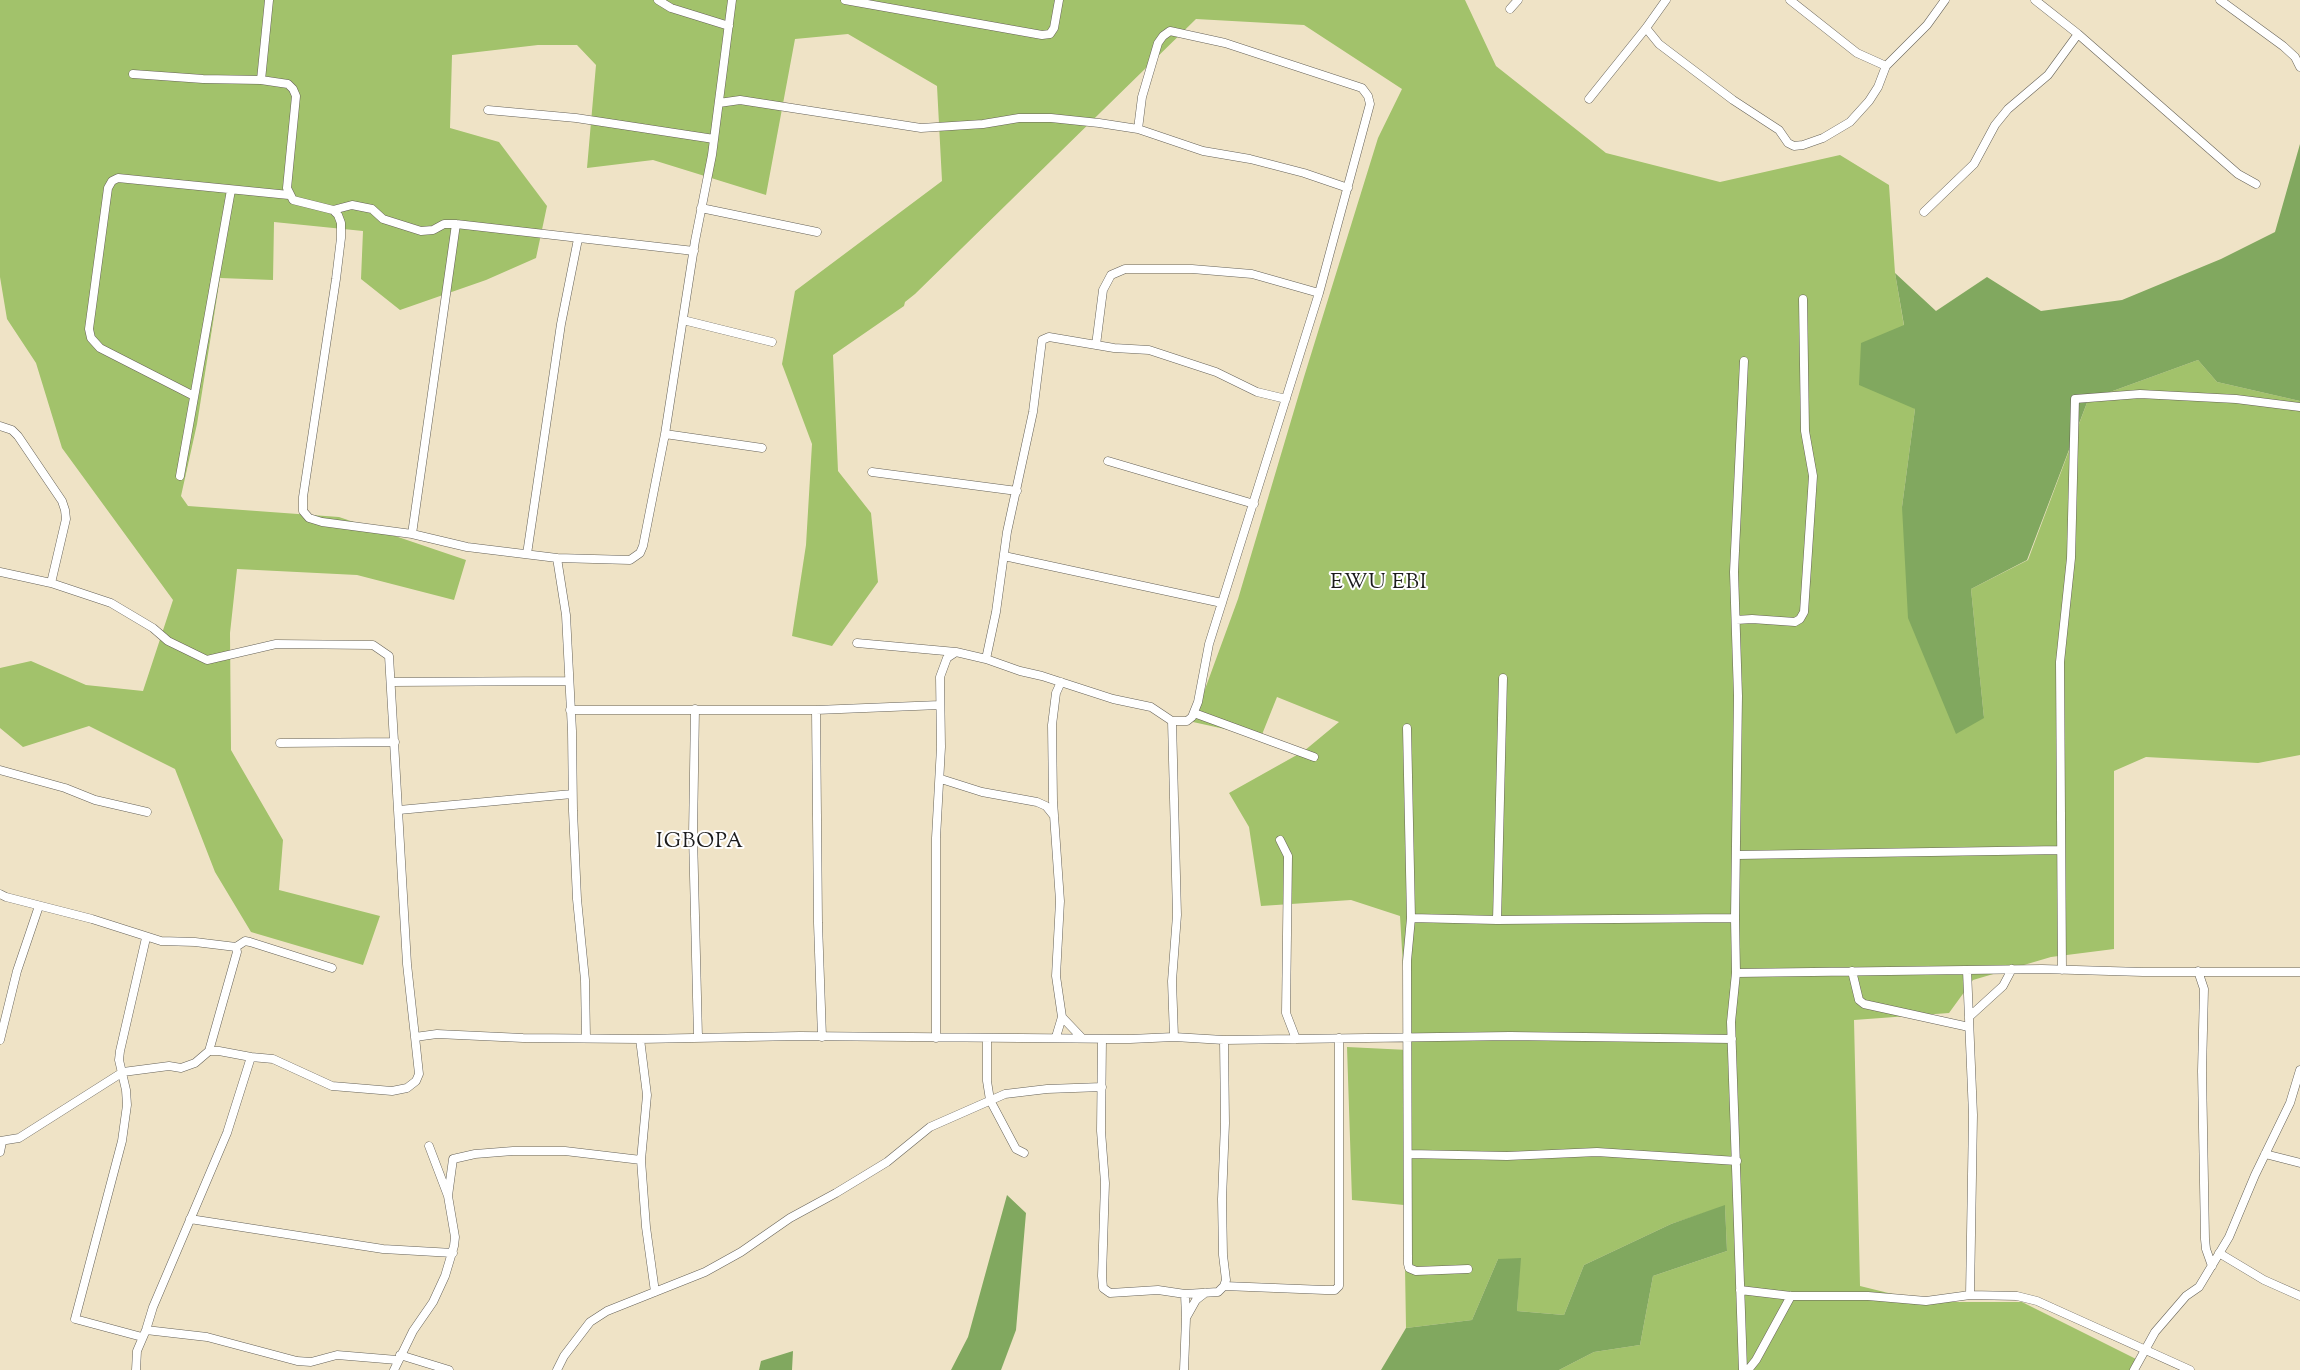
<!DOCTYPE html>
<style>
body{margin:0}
canvas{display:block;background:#efe3c6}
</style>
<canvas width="2300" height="1370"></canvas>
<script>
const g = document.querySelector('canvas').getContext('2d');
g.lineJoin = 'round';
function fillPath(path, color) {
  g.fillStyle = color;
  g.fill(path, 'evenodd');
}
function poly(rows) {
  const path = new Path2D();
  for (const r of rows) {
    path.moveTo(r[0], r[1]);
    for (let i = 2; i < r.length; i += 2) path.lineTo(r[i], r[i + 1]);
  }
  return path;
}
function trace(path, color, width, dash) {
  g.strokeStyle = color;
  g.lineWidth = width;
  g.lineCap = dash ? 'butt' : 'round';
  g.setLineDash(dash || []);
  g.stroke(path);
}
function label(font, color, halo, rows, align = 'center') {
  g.font = font + ' "Sorts Mill Goudy",serif';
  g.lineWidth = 4;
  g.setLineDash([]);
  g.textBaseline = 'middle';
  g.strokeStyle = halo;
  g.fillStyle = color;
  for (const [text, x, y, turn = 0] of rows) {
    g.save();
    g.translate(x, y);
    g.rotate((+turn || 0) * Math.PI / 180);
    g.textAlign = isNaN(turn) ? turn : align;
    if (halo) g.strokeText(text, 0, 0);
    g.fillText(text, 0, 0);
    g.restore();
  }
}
fillPath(poly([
 [0,0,1465,0,1496,66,1606,153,1720,182,1840,155,1889,185,1895,273,1904,326,1861,344,1915,409,1902,507,1984,718,1971,589,2028,560,2088,400,2198,360,2217,382,2300,401,2300,755,2258,763,2146,757,2114,771,2114,949,2051,957,1973,980,1949,1013,1854,1020,1860,1286,1925,1302,2022,1302,2138,1360,2131,1370,1559,1370,1594,1352,1640,1345,1653,1276,1727,1251,1725,1206,1671,1224,1584,1265,1564,1315,1517,1311,1520,1259,1498,1259,1472,1320,1406,1328,1404,1205,1352,1200,1347,1047,1408,1050,1400,916,1351,900,1261,906,1249,827,1229,793,1304,751,1339,722,1277,697,1261,737,1193,722,1238,599,1304,377,1378,138,1402,89,1304,25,1196,19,915,294,905,302,904,306,833,355,838,471,871,513,878,582,832,646,792,636,806,545,812,444,782,364,795,291,942,181,937,86,848,34,795,39,766,195,653,160,587,168,596,65,577,45,538,45,452,55,450,128,499,142,547,206,536,258,486,280,400,310,361,279,363,231,274,222,273,280,220,278,197,424,181,496,188,506,339,517,466,560,454,600,357,575,237,569,230,633,231,750,283,840,279,890,380,916,363,965,251,932,215,872,175,769,89,726,23,747,0,728,0,668,31,661,86,685,143,691,173,600,62,448,36,363,7,319,0,277]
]), '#a2c26b');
fillPath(poly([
 [2300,144,2300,401,2217,382,2198,360,2088,400,2027,560,1971,589,1984,718,1956,734,1908,618,1902,507,1915,409,1859,385,1861,343,1904,325,1895,273,1936,311,1987,277,2041,311,2122,300,2221,259,2275,232],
 [1007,1195,1026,1213,1016,1330,1001,1370,951,1370,968,1337],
 [1725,1205,1727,1251,1653,1276,1640,1345,1594,1352,1559,1370,1381,1370,1406,1328,1472,1320,1498,1259,1521,1258,1517,1311,1564,1315,1584,1265,1671,1224],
 [793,1351,792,1370,759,1370,761,1361]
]), '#81a85f');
const minor = poly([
 [269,0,261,80,288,84,293,89,296,96,287,188,293,200,333,210,338,215,341,223,341,238,336,279,303,497,303,511,309,518,322,522,412,534,467,547,557,558,566,615,572,731,573,811,577,899,585,980,586,1038],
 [658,0,671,8,729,26],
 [845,0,1042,35,1050,34,1054,28,1059,0],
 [1790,0,1857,53,1886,66],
 [2035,0,2078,34,2238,174,2256,184],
 [2220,0,2283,46,2295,57,2300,67],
 [1510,9,1518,0],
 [1646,28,1659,44,1733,100,1779,130,1788,143,1794,146,1803,145,1823,138,1850,122,1869,101,1878,87,1886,66,1927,25,1945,0],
 [133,74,203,79,261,80],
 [1589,99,1646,28,1666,0],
 [719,103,740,100,921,128,983,124,1019,118,1051,118,1099,123,1138,129,1203,151,1250,159,1304,173,1348,188],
 [488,110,576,118,714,139],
 [1138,129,1142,97,1158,43,1163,36,1170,31,1225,43,1362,88,1368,96,1370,104,1319,293,1209,644,1198,702,1192,717,1187,721,1172,721,1177,915,1172,981,1174,1037],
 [701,208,817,232],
 [333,210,352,205,372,209,383,219,421,231,433,230,444,224,456,224,694,251],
 [1924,212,1974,164,1995,125,2008,109,2048,75,2078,34],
 [683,320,772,342],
 [1096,345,1103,290,1111,275,1125,269,1192,269,1252,274,1319,293],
 [194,396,100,348,91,338,89,329,108,188,112,181,118,178,289,195],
 [0,426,12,430,18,436,62,501,65,510,66,519,51,583],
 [665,434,762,448],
 [1108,461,1254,504],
 [872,472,1017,491],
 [180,476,231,190],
 [412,534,456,224],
 [527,554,561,324,578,239],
 [1004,556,1222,603],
 [557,558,630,560,640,553,643,546,665,434,695,241,712,155,732,0],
 [0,572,51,583,111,603,153,628,168,641,207,660,276,644,373,645,389,656,407,964,415,1037],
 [1736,620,1752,619,1795,622,1800,619,1804,612,1813,476,1805,431,1803,299],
 [857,643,956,652],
 [986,659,996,612,1007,532,1033,412,1042,340,1049,337,1114,348,1149,350,1216,372,1257,392,1286,399],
 [391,682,568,681],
 [1061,682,1056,693,1052,725,1053,801,1060,901,1056,976,1062,1017,1082,1038],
 [695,709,693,835,698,1037],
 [570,710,816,710,940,705],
 [816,710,818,923,822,1037],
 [1194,713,1314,757],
 [1407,728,1411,918,1407,961,1408,1264,1409,1268,1416,1271,1468,1269],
 [280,743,395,742],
 [0,770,65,788,95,800,147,812],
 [941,779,982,792,1037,802,1046,806,1054,816],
 [399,810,572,794],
 [1280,840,1288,856,1286,1013,1296,1039],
 [1737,855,2061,850],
 [0,894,6,897,92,919,161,941,195,942,236,947,237,952,209,1051],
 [1411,918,1497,920,1503,678],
 [1497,920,1735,918],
 [236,947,245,941,250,942,332,968],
 [1967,970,1973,1115,1970,1295],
 [2062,970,2060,662,2071,558,2075,399,2140,394,2236,399,2300,407],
 [1852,971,1859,1000,1864,1004,1969,1027],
 [2198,971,2204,989,2202,1071,2205,1239,2206,1249,2212,1266],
 [1736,973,2042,969,2143,972,2300,972],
 [1969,1017,2003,986,2012,969],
 [1056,1037,1062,1017],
 [936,1038,936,838,941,747,940,677,947,658,956,652,986,659,1020,671,1042,676,1113,699,1151,707,1172,721],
 [987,1038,987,1081,990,1100,1016,1149,1024,1153],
 [640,1039,647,1095,641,1160,646,1227,655,1292],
 [1102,1039,1101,1131,1105,1183,1102,1276,1103,1288,1110,1293,1158,1290,1185,1294,1218,1292,1224,1286,1226,1280,1223,1255,1222,1199,1225,1123,1224,1040],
 [0,1040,17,971,39,906],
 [0,1141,19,1138,123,1072,169,1066,181,1068,195,1063,209,1051,219,1051,251,1057],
 [0,1152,2,1142],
 [1409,1154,1507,1156,1597,1152,1737,1161],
 [2265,1154,2300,1163],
 [448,1196,453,1159,475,1154,513,1151,565,1151,641,1160],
 [190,1219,383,1249,453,1253],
 [2219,1253,2264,1280,2300,1296],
 [1224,1286,1325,1290,1335,1290,1339,1286,1339,1038],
 [1740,1290,1791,1296,1868,1296,1926,1301,1970,1295,2017,1296,2037,1301,2190,1370],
 [1187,1316,1196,1300,1205,1293],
 [146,1330,207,1337,297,1361,311,1362,337,1355,397,1360],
 [142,1337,75,1319,122,1141,127,1105,126,1090,119,1060,120,1051,146,938],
 [400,1355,449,1370],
 [136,1370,137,1351,146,1330,153,1307,227,1133,251,1057,273,1059,332,1086,392,1091,407,1088,416,1081,419,1074,415,1037,437,1034,523,1038,640,1039,800,1036,1130,1039,1174,1037,1224,1040,1510,1036,1732,1039],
 [394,1370,413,1331,433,1302,445,1276,454,1246,455,1237,448,1196,429,1146],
 [557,1370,564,1356,590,1322,607,1311,705,1272,741,1252,790,1218,836,1193,887,1162,930,1127,1005,1094,1047,1089,1102,1087],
 [1184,1370,1186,1318,1185,1294],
 [1743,1370,1731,1022,1736,973,1735,918,1738,696,1734,572,1744,361],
 [1748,1370,1756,1360,1791,1296],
 [2134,1370,2155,1332,2186,1296,2199,1287,2229,1237,2255,1175,2290,1103,2300,1070]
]);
trace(minor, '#666258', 9);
trace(minor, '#fff', 8);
g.letterSpacing = '1px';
label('21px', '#1c1c1c', '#fff', [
 ["EWU EBI",1379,584],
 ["IGBOPA",700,843]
]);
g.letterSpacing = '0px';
</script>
